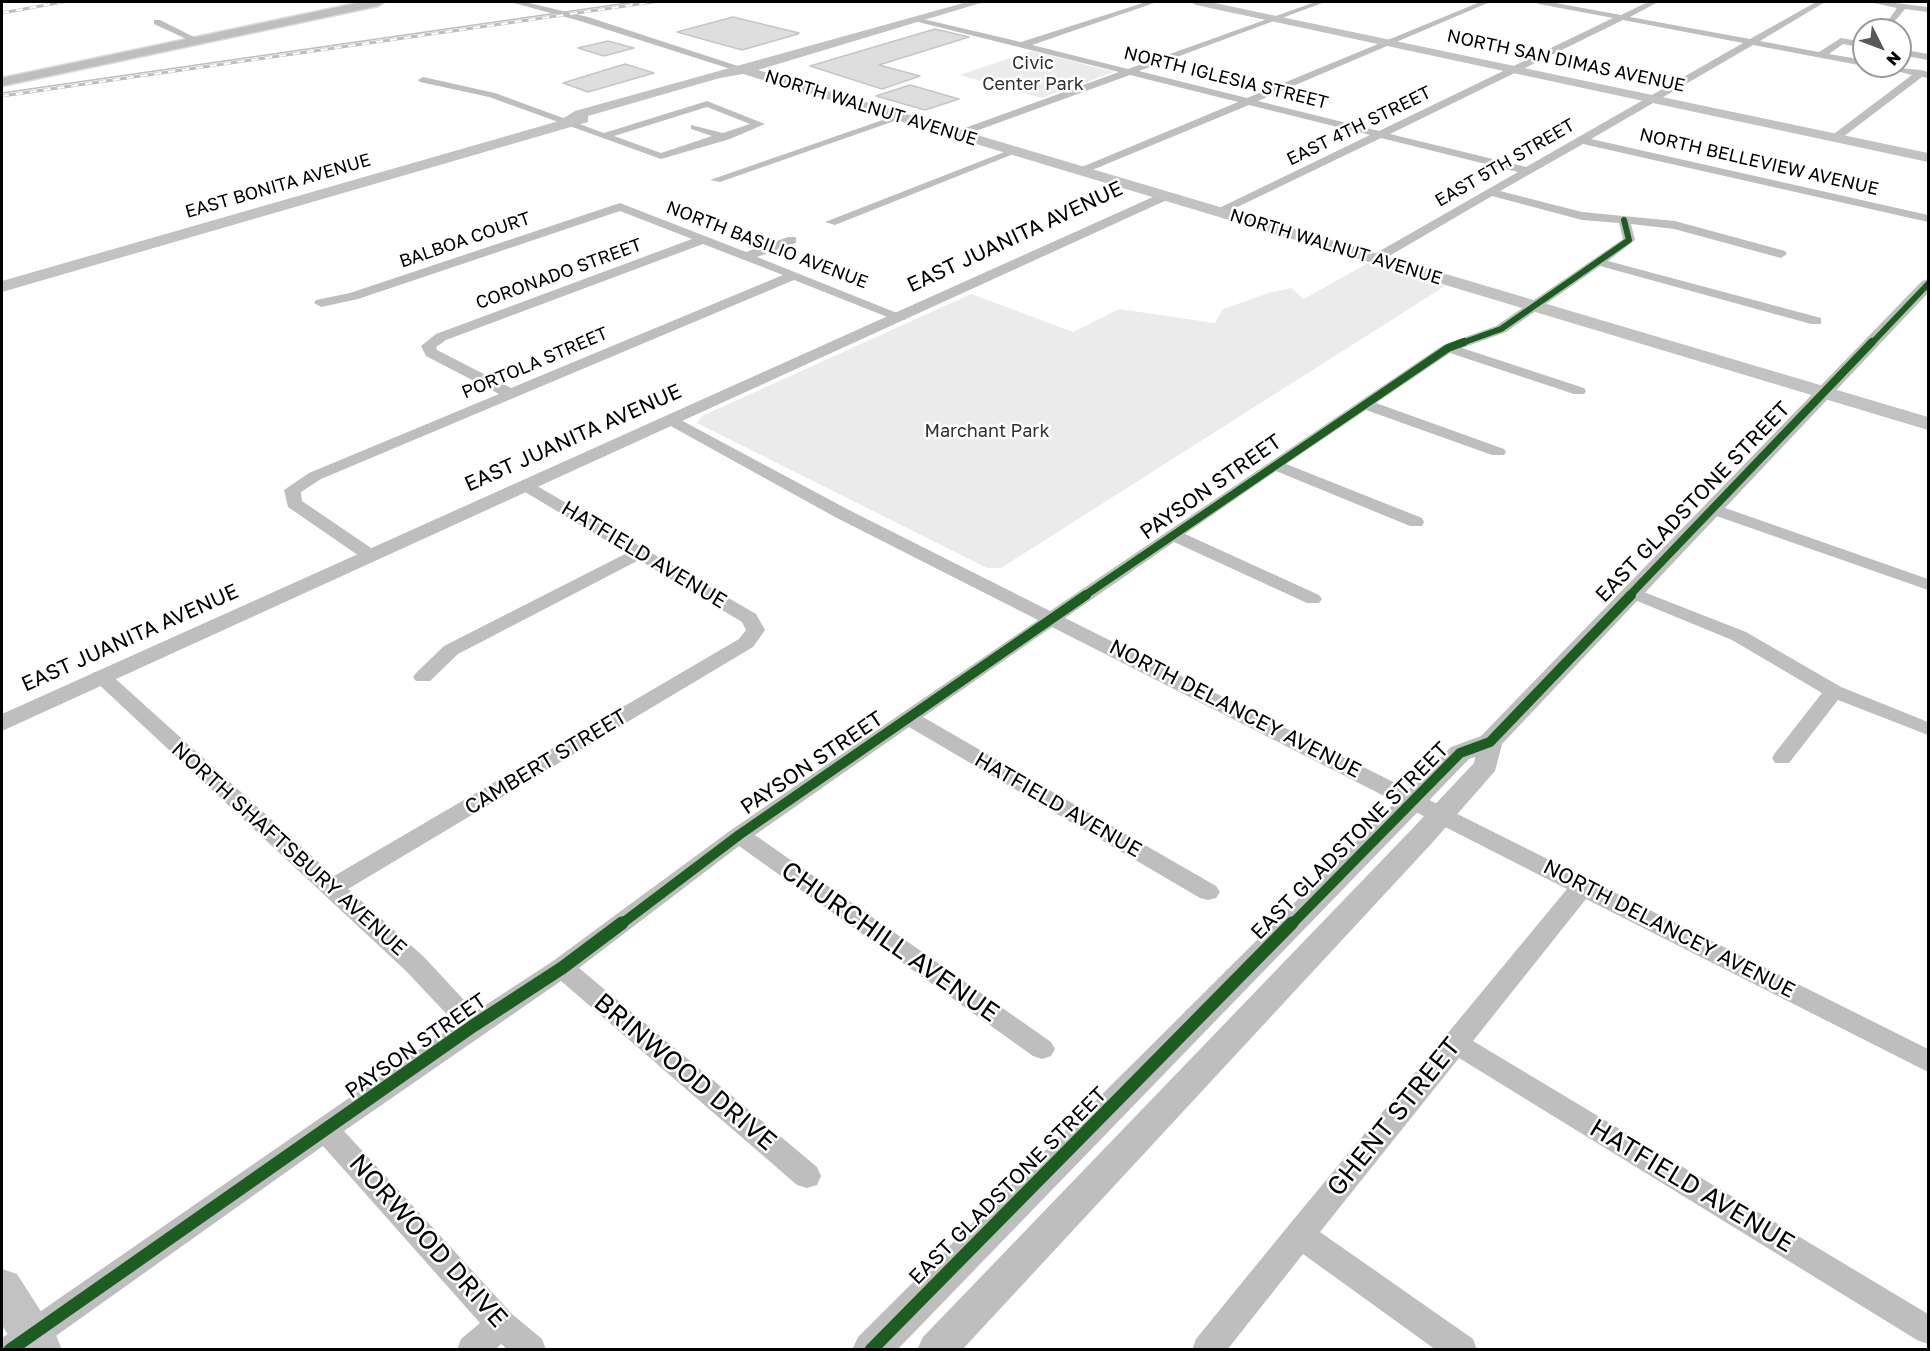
<!DOCTYPE html>
<style>
body{margin:0}
#map{position:relative;width:1930px;height:1351px;overflow:hidden;background:#fff;font-family:"Golos Text",sans-serif}
canvas{display:block}
.frame{position:absolute;inset:0;border:3px solid #000;pointer-events:none}
.north{position:absolute;left:1852px;top:18px;width:60px;height:60px;box-sizing:border-box;background:#fff;border:2px solid #999;border-radius:50%;rotate:132deg;font-size:16px;font-weight:700;line-height:24px;text-align:center;color:#000}
.north::after{content:'';display:block;margin:auto;width:21px;height:27px;background:#595959;clip-path:polygon(50% 0,100% 100%,50% 72%,0 100%)}
</style>
<div id="map">
<canvas width="1930" height="1351"></canvas>
<div class="frame"></div>
<div class="north">N</div>
</div>
<script>
const g = document.querySelector('canvas').getContext('2d');
g.lineJoin = 'round';
function fillPath(path, color) {
  g.fillStyle = color;
  g.fill(path, 'evenodd');
}
function poly(rows) {
  const path = new Path2D();
  for (const r of rows) {
    path.moveTo(r[0], r[1]);
    for (let i = 2; i < r.length; i += 2) path.lineTo(r[i], r[i + 1]);
  }
  return path;
}
function trace(path, color, width, dash) {
  g.strokeStyle = color;
  g.lineWidth = width;
  g.lineCap = dash ? 'butt' : 'round';
  g.setLineDash(dash || []);
  g.stroke(path);
}
function label(font, color, halo, rows, align = 'center') {
  g.font = font + ' "Golos Text",sans-serif';
  g.lineWidth = 5;
  g.setLineDash([]);
  g.textBaseline = 'middle';
  g.strokeStyle = halo;
  g.fillStyle = color;
  for (const [text, x, y, turn = 0] of rows) {
    g.save();
    g.translate(x, y);
    g.rotate((+turn || 0) * Math.PI / 180);
    g.textAlign = isNaN(turn) ? turn : align;
    if (halo) g.strokeText(text, 0, 0);
    g.fillText(text, 0, 0);
    g.restore();
  }
}
fillPath(poly([
 [1032,51,1114,72,1042,98,959,75],
 [1368,263,1445,286,1001,568,987,568,697,423,702,416,971,294,1073,332,1119,309,1215,323,1223,309,1269,293,1291,288,1304,299]
]), '#ebebeb');
const building = poly([
 [733,17,799,33,795,33,798,34,742,50,677,32,733,17],
 [935,29,969,37,879,65,920,76,882,89,810,66,935,29],
 [608,41,634,48,604,56,578,48,608,41],
 [625,64,654,73,588,92,563,83,625,64],
 [910,85,959,99,925,110,876,96,910,85]
]);
fillPath(building, '#dedede');
trace(building, '#c6c6c6', 1.5);
const primary = poly([
 [362,2,384,2,378,6,2,86,2,78,362,2]
]);
trace(primary, '#dbdbdb', 3);
fillPath(poly([
 [1146,2,1157,2,1032,45,1128,69,1315,2,1325,2,1139,71,1247,98,1480,2,1490,2,1258,101,1379,131,1613,18,1539,4,1535,2,1550,2,1621,15,1648,2,1658,2,1630,17,1750,39,1816,2,1825,2,1760,41,1819,52,1841,38,1864,42,1864,48,1843,44,1829,54,1864,60,1864,66,1753,45,1591,139,1928,215,1928,222,1583,144,1500,191,1582,212,1675,221,1785,251,1787,254,1781,258,1674,229,1631,224,1635,240,1608,261,1821,318,1821,324,1811,324,1600,266,1506,332,1462,348,1584,388,1586,391,1584,394,1574,394,1450,353,1376,403,1504,449,1506,452,1504,455,1492,455,1366,410,1286,464,1422,518,1424,522,1422,526,1410,526,1276,471,1185,534,1319,595,1322,599,1319,603,1307,603,1174,542,1065,618,1928,1049,1928,1072,1586,899,1473,1041,1928,1314,1928,1344,1917,1340,1459,1058,1320,1232,1473,1339,1477,1350,1436,1350,1303,1254,1227,1350,1192,1350,1196,1339,1289,1225,1567,889,1052,627,923,717,1216,886,1220,892,1216,898,1208,900,1200,898,909,727,755,835,1051,1042,1055,1049,1051,1056,1042,1059,1033,1056,739,846,579,968,817,1167,821,1176,817,1185,807,1188,797,1185,561,981,344,1131,512,1314,542,1339,546,1350,508,1350,501,1344,495,1350,457,1350,461,1339,480,1323,323,1146,36,1350,2,1350,2,1338,456,1024,406,971,94,680,91,676,94,672,108,672,334,876,739,639,746,630,742,622,639,560,458,654,430,681,416,681,413,677,416,673,444,646,627,553,520,489,518,486,520,483,532,483,756,614,765,630,753,647,348,889,424,957,475,1012,553,961,731,830,1038,620,835,517,667,424,664,421,667,418,677,418,847,509,1050,611,1443,345,1496,326,1623,239,1619,223,1582,220,1492,196,1379,262,1371,262,1371,256,1518,172,1381,138,1223,214,1215,214,1215,210,1370,135,1249,105,1085,173,1077,173,1077,169,1238,102,1130,75,962,136,954,136,954,132,1119,72,914,21,914,17,1021,42,1146,2],
 [1623,20,1743,43,1526,167,1390,134,1623,20],
 [1869,2,1887,2,1928,7,1928,12,1905,9,1889,28,1885,25,1897,8,1869,2],
 [154,20,160,20,202,41,195,43,154,24,154,20],
 [1900,49,1928,54,1928,60,1900,55,1900,49],
 [1876,66,1921,70,1928,72,1928,78,1922,77,1839,140,1831,140,1831,136,1912,75,1876,66],
 [423,77,495,93,604,133,707,101,765,124,730,139,661,159,489,97,420,82,418,80,423,77],
 [707,107,750,124,723,133,691,125,691,129,712,136,661,153,614,136,707,107],
 [897,115,906,117,720,182,710,180,897,115],
 [1012,149,1021,151,835,225,825,222,1012,149],
 [620,203,746,252,788,237,796,237,796,243,757,257,907,317,905,320,895,320,794,280,321,479,301,492,302,501,377,552,380,556,377,560,365,560,288,507,284,490,309,473,499,394,426,356,421,346,436,334,692,239,620,211,358,299,321,307,314,303,316,300,350,293,620,203],
 [703,244,783,275,511,388,437,350,436,347,446,340,703,244],
 [1711,503,1928,579,1928,590,1705,512,1703,508,1711,503],
 [1631,587,1746,632,1841,687,1928,722,1928,735,1838,700,1789,763,1775,763,1772,758,1775,753,1822,693,1732,640,1625,596,1622,592,1631,587]
]), '#bebebe');
fillPath(poly([
 [510,2,525,2,588,17,750,70,740,72,580,21,510,2],
 [1164,192,1169,193,1169,199,2,731,2,714,1164,192],
 [1928,279,1928,293,1502,744,1495,771,1432,843,962,1350,917,1350,923,1337,1412,829,1474,763,1475,757,1469,759,897,1350,852,1350,858,1337,1451,747,1481,736,1922,281,1928,279]
]), '#bebebe');
fillPath(poly([
 [967,2,984,2,758,70,1928,417,1928,430,743,74,720,78,588,116,588,122,2,292,2,281,559,121,575,111,967,2],
 [1191,2,1210,2,1928,153,1928,162,1196,5,1191,2],
 [2,1269,17,1274,56,1335,62,1350,17,1350,2,1325,2,1269]
]), '#c2c2c2');
fillPath(primary, '#bebebe');
trace(poly([
 [2,93,634,2]
]), '#bebebe', 1.5);
const rail = poly([
 [2,13,63,2],
 [2,96,653,2]
]);
trace(rail, '#bebebe', 3);
trace(rail, '#fff', 2, [7]);
trace(poly([
 [1459,344,1501,329,1629,240,1624,220],
 [1871,344,1928,284]
]), '#1b5e20', 6);
trace(poly([
 [1084,596,1448,348,1464,342],
 [1629,596,1872,342]
]), '#1b5e20', 8);
trace(poly([
 [620,925,739,835,1086,595],
 [1291,925,1460,753,1490,742,1631,595]
]), '#1b5e20', 10);
trace(poly([
 [10,1350,473,1026,562,968,622,923],
 [871,1350,1292,923]
]), '#1b5e20', 13);
label('18px', '#000', '#fff', [
 ["NORTH SAN DIMAS AVENUE",1566,61,12],
 ["NORTH IGLESIA STREET",1226,78,14],
 ["NORTH WALNUT AVENUE",871,108,17],
 ["EAST 4TH STREET",1359,126,-26],
 ["NORTH BELLEVIEW AVENUE",1759,162,13],
 ["EAST 5TH STREET",1505,163,-30],
 ["EAST BONITA AVENUE",278,186,-16],
 ["BALBOA COURT",465,240,-19],
 ["NORTH BASILIO AVENUE",767,245,21],
 ["NORTH WALNUT AVENUE",1336,247,17],
 ["CORONADO STREET",559,274,-20],
 ["PORTOLA STREET",535,363,-23]
]);
label('18px', '#313131', '#fff', [
 ["Civic",1033,63],
 ["Center Park",1033,84],
 ["Marchant Park",987,431]
]);
label('21px', '#000', '#fff', [
 ["EAST JUANITA AVENUE",1015,237,-25],
 ["EAST JUANITA AVENUE",573,438,-24],
 ["PAYSON STREET",1211,487,-35],
 ["EAST GLADSTONE STREET",1693,502,-46],
 ["HATFIELD AVENUE",644,555,31],
 ["EAST JUANITA AVENUE",130,638,-24],
 ["NORTH DELANCEY AVENUE",1235,709,27],
 ["CAMBERT STREET",546,762,-31],
 ["PAYSON STREET",812,763,-34],
 ["HATFIELD AVENUE",1058,805,30],
 ["EAST GLADSTONE STREET",1350,841,-45],
 ["NORTH SHAFTSBURY AVENUE",289,849,42],
 ["NORTH DELANCEY AVENUE",1669,929,27],
 ["PAYSON STREET",416,1046,-35],
 ["EAST GLADSTONE STREET",1008,1186,-45]
]);
label('26px', '#000', '#fff', [
 ["CHURCHILL AVENUE",890,942,35],
 ["BRINWOOD DRIVE",685,1072,40],
 ["GHENT STREET",1394,1117,-51],
 ["HATFIELD AVENUE",1692,1186,31],
 ["NORWOOD DRIVE",428,1241,48]
]);
</script>
